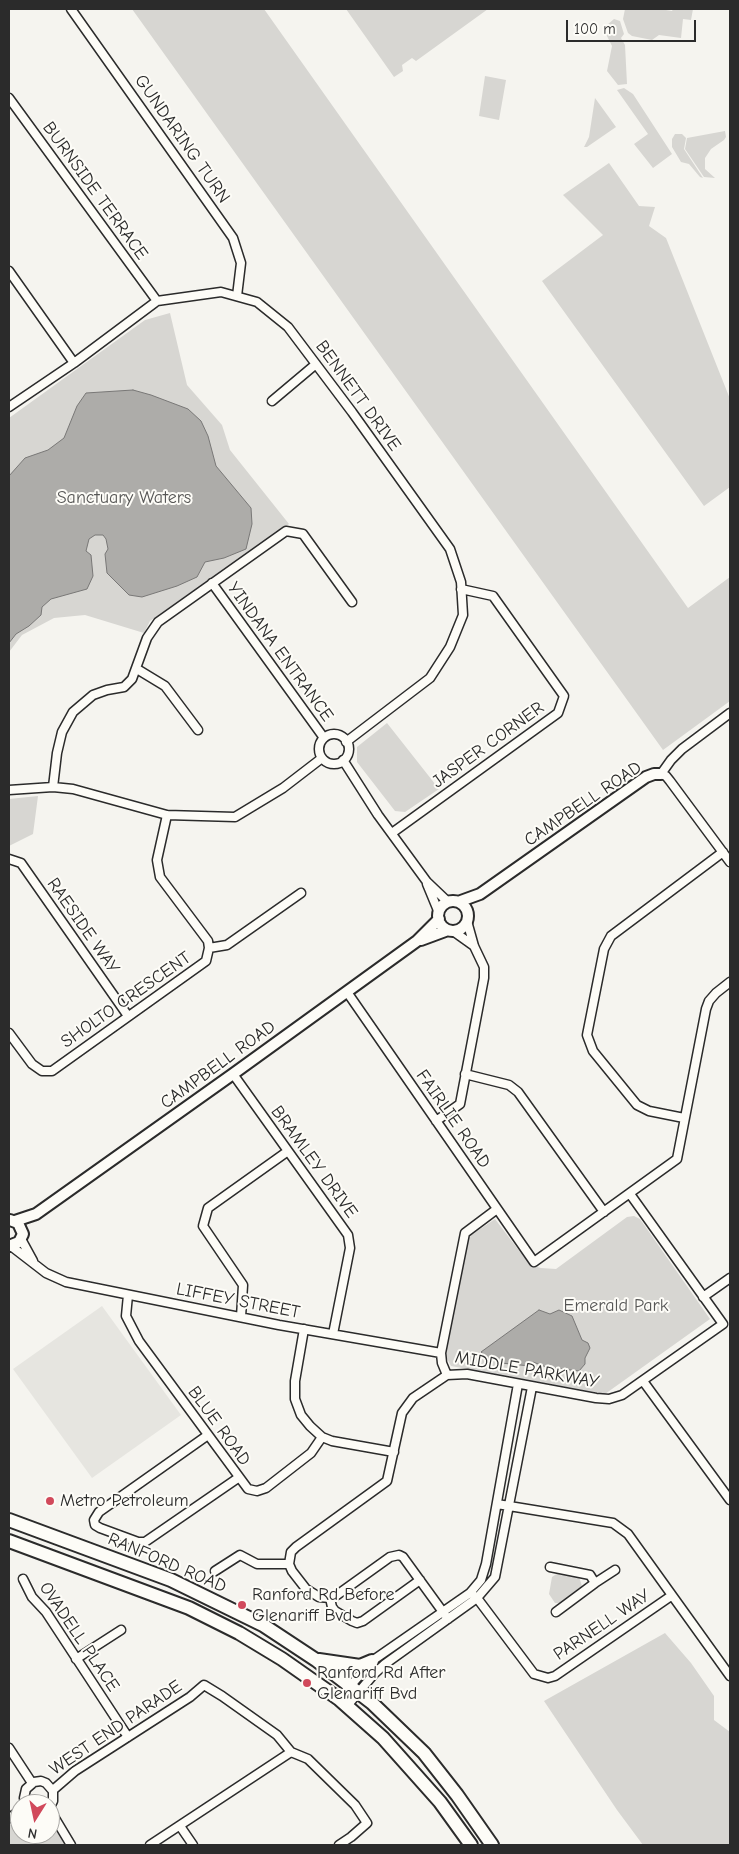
<!DOCTYPE html>
<style>
body{margin:0}
#map{position:relative;width:739px;height:1854px;overflow:hidden;background:#f5f4ef;font-family:"Comic Neue",sans-serif}
canvas{display:block}
.frame{position:absolute;inset:0;border:10px solid #2b2b2b;pointer-events:none}
.north{position:absolute;left:10px;top:1794px;width:50px;height:50px;box-sizing:border-box;background:#fdfcf7;border:1px solid #a9a8a5;border-radius:50%;rotate:190deg;font-size:14px;font-weight:700;line-height:20px;text-align:center;color:#2b2b2b}
.north::after{content:'';display:block;margin:auto;width:18px;height:22px;background:#d1495b;clip-path:polygon(50% 0,100% 100%,50% 72%,0 100%)}
.scale{position:absolute;left:566px;top:20px;width:130px;height:22px;box-sizing:border-box;border:2px solid #2b2b2b;border-top:0;padding-left:6px;font-size:15px;line-height:18px;white-space:nowrap;color:#2b2b2b;-webkit-text-stroke:4px #fdfcf7;paint-order:stroke}
</style>
<div id="map">
<canvas width="739" height="1854"></canvas>
<div class="frame"></div>
<div class="north">N</div>
<div class="scale">100 m</div>
</div>
<script>
const g = document.querySelector('canvas').getContext('2d');
g.lineJoin = 'round';
function fillPath(path, color) {
  g.fillStyle = color;
  g.fill(path, 'evenodd');
}
function poly(rows) {
  const path = new Path2D();
  for (const r of rows) {
    if (r.length === 3) {
      path.moveTo(r[0] + r[2], r[1]);
      path.arc(r[0], r[1], r[2], 0, 2 * Math.PI);
      continue;
    }
    path.moveTo(r[0], r[1]);
    for (let i = 2; i < r.length; i += 2) path.lineTo(r[i], r[i + 1]);
  }
  return path;
}
function trace(path, color, width, dash) {
  g.strokeStyle = color;
  g.lineWidth = width;
  g.lineCap = dash ? 'butt' : 'round';
  g.setLineDash(dash || []);
  g.stroke(path);
}
function label(font, color, halo, rows, align = 'center') {
  g.font = font + ' "Comic Neue",sans-serif';
  g.lineWidth = 4;
  g.setLineDash([]);
  g.textBaseline = 'middle';
  g.strokeStyle = halo;
  g.fillStyle = color;
  for (const [text, x, y, turn = 0] of rows) {
    g.save();
    g.translate(x, y);
    g.rotate((+turn || 0) * Math.PI / 180);
    g.textAlign = isNaN(turn) ? turn : align;
    if (halo) g.strokeText(text, 0, 0);
    g.fillText(text, 0, 0);
    g.restore();
  }
}
fillPath(poly([
 [102,1306,181,1415,92,1478,13,1369]
]), '#e6e5e0');
fillPath(poly([
 [132,9,264,9,688,608,730,577,730,701,663,750],
 [346,9,488,9,416,61,412,58,402,65,403,71,394,77],
 [625,9,660,9,672,11,673,9,693,9,691,20,683,19,681,38,659,35,652,40,632,36,628,33,623,19],
 [614,19,620,21,624,34,621,38,625,45,627,84,618,85,607,71,612,46,606,34,607,25],
 [485,76,506,80,499,120,479,116],
 [624,88,633,94,672,154,653,168,634,144,648,134,617,90],
 [595,98,616,127,587,147,584,147,589,137],
 [725,131,726,137,724,140,711,149,705,158,705,169,715,178,704,177,685,149,687,138],
 [675,134,682,134,686,138,684,149,703,178,700,177,689,164,681,162,672,147,672,139],
 [609,163,639,206,655,207,649,226,666,238,730,399,730,487,704,506,542,281,603,235,563,195],
 [170,313,187,385,222,425,230,450,289,524,150,621,144,633,85,615,54,618,22,635,9,652,9,418,145,320],
 [387,723,439,789,405,812,395,811,357,762,357,747],
 [38,796,33,834,9,846,9,799],
 [634,1216,640,1219,710,1319,605,1394,451,1366,444,1353,468,1237,495,1219,530,1265,541,1268,556,1269,627,1217],
 [558,1573,579,1577,582,1586,560,1603,555,1603,549,1594,552,1577],
 [665,1633,691,1663,714,1696,714,1720,730,1732,730,1845,643,1845,617,1810,544,1701],
 [20,1818,20,1834,50,1834,50,1821,65,1845,9,1845,9,1826]
]), '#d7d6d2');
const water = poly([
 [133,390,151,395,188,409,201,421,208,436,216,466,251,508,252,524,246,549,224,558,205,562,197,577,177,586,142,597,129,595,107,573,105,554,108,549,106,539,103,535,95,535,89,539,86,551,91,555,93,576,87,589,51,599,42,607,41,615,29,626,16,634,9,643,9,476,25,458,48,450,64,438,77,406,86,393,133,390],
 [539,1310,550,1314,559,1310,572,1316,582,1340,588,1343,590,1348,585,1358,585,1364,579,1371,546,1367,533,1362,530,1366,501,1363,488,1358,481,1352,539,1310]
]);
fillPath(water, '#adaca9');
trace(water, '#797877', 1);
const minor = poly([
 [71,9,233,238,241,263,237,296],
 [9,98,157,301],
 [9,271,74,363],
 [272,401,316,364],
 [9,407,74,363,157,301,221,292,257,302,288,327,352,412,450,549,461,582,463,615,450,647,430,678,346,742],
 [212,583,324,738],
 [137,669,165,686,198,730],
 [730,713,682,749,671,760,661,774,666,776,670,781,730,862],
 [334,749,15],
 [343,760,378,815,427,882,448,902],
 [53,787,57,753,62,732,73,712,93,695,107,690,124,687,132,679,147,638,158,622,286,531,303,534,352,602],
 [9,790,53,787,73,789,167,815,235,817,283,788,322,758],
 [392,833,558,713,564,696,493,596,461,589],
 [9,859,21,863,128,1016],
 [427,884,439,913],
 [453,931,474,946],
 [209,948,227,945,301,893],
 [347,992,534,1262,677,1159,706,1009,709,1001,716,993,730,982],
 [9,1033,32,1064,42,1071,52,1071,206,961,209,948,208,941,160,877,157,860,167,815],
 [233,1074,348,1235,350,1248,333,1334],
 [465,1074,509,1085,518,1092,604,1212],
 [684,1118,649,1111,637,1105,593,1051,587,1035,604,949,611,936,723,852],
 [436,1121,460,1104,484,978,484,967,474,946,467,921],
 [630,1194,723,1324],
 [497,1209,465,1233,441,1353,442,1363,447,1375,467,1374,596,1398,609,1399,622,1395,723,1324],
 [21,1239,33,1261],
 [11,1246,46,1273,66,1282,279,1325,441,1353],
 [128,1295,126,1316,139,1341,248,1489,257,1491,266,1488,311,1453,322,1437],
 [703,1297,730,1278],
 [241,1317,243,1285,203,1226,208,1208,288,1151],
 [304,1329,295,1381,295,1399,301,1415,310,1426,322,1437,332,1441,394,1452],
 [447,1375,413,1398,402,1413,387,1481,296,1547,291,1552,289,1564,292,1571,306,1589,319,1597,330,1598,337,1595,390,1557,399,1555,403,1557,448,1619],
 [643,1381,730,1500],
 [208,1435,99,1512,94,1520,95,1525,100,1528,138,1542,145,1542,238,1478],
 [497,1504,613,1523,628,1534,730,1676],
 [550,1567,590,1575,595,1583],
 [215,1571,240,1555,257,1564,289,1564],
 [23,1579,32,1597,46,1612,128,1737],
 [473,1595,477,1598,534,1674,548,1678,555,1676,671,1596],
 [330,1598,332,1607,335,1611,352,1621,357,1623,363,1621,420,1580],
 [556,1612,595,1583,615,1570],
 [76,1659,121,1630],
 [339,1699,372,1661,470,1593,481,1580,486,1564,518,1384],
 [347,1706,374,1674,385,1664,477,1598,495,1577,532,1387],
 [9,1748,32,1783],
 [53,1790,75,1771,190,1697,204,1685,222,1696,277,1735,291,1752],
 [26,1804,24,1798,26,1789,34,1782,41,1781,46,1783,53,1791,53,1801,50,1807],
 [50,1810,71,1845],
 [9,1818,20,1811],
 [180,1826,193,1845],
 [150,1845,291,1752,308,1759,355,1805,367,1823,351,1837,339,1845]
]);
const tertiary = poly([
 [453,916,15],
 [458,902,480,894,646,777,654,774,661,774],
 [421,940,448,930],
 [15,1221,36,1214,233,1074,417,941,439,919],
 [9,1246,19,1242,23,1234,18,1223,10,1220]
]);
const primary = poly([
 [9,1520,171,1580,263,1625,316,1660,372,1703,424,1753,457,1795,492,1845],
 [9,1541,189,1608,239,1633,282,1659,339,1699,383,1738,440,1802,471,1845],
 [319,1660,360,1666,372,1661]
]);
trace(minor, '#2b2b2b', 11);
trace(tertiary, '#2b2b2b', 14);
trace(primary, '#2b2b2b', 16);
trace(minor, '#fdfcf7', 8);
trace(tertiary, '#fdfcf7', 10);
trace(primary, '#fdfcf7', 12);
for (const [x, y, r, color] of [
 [50,1501,5,"#d1495b"],
 [242,1605,5,"#d1495b"],
 [307,1683,5,"#d1495b"]
]) {
  const dot = new Path2D();
  dot.arc(x, y, r, 0, 2 * Math.PI);
  g.fillStyle = color;
  g.fill(dot);
  trace(dot, '#fdfcf7', 2);
}
label('18px', '#2b2b2b', '#fdfcf7', [
 ["GUNDARING TURN",182,139,55],
 ["BURNSIDE TERRACE",95,191,54],
 ["BENNETT DRIVE",358,396,54],
 ["YINDANA ENTRANCE",280,652,54],
 ["JASPER CORNER",488,745,-36],
 ["CAMPBELL ROAD",583,804,-34],
 ["RAESIDE WAY",83,926,55],
 ["SHOLTO CRESCENT",126,1000,-35],
 ["CAMPBELL ROAD",218,1065,-36],
 ["FAIRLIE ROAD",453,1119,55],
 ["BRAMLEY DRIVE",314,1162,54],
 ["LIFFEY STREET",238,1301,11],
 ["MIDDLE PARKWAY",527,1370,10],
 ["BLUE ROAD",219,1426,54],
 ["RANFORD ROAD",167,1563,23],
 ["PARNELL WAY",602,1625,-34],
 ["OVADELL PLACE",79,1637,56],
 ["WEST END PARADE",116,1728,-34]
]);
label('18px', '#565655', '#fdfcf7', [
 ["Sanctuary Waters",124,498],
 ["Emerald Park",616,1306]
]);
label('18px', '#2b2b2b', '#fdfcf7', [
 ["Metro Petroleum",60,1501],
 ["Ranford Rd Before",252,1595],
 ["Glenariff Bvd",252,1616],
 ["Ranford Rd After",317,1673],
 ["Glenariff Bvd",317,1694]
], 'left');
</script>
